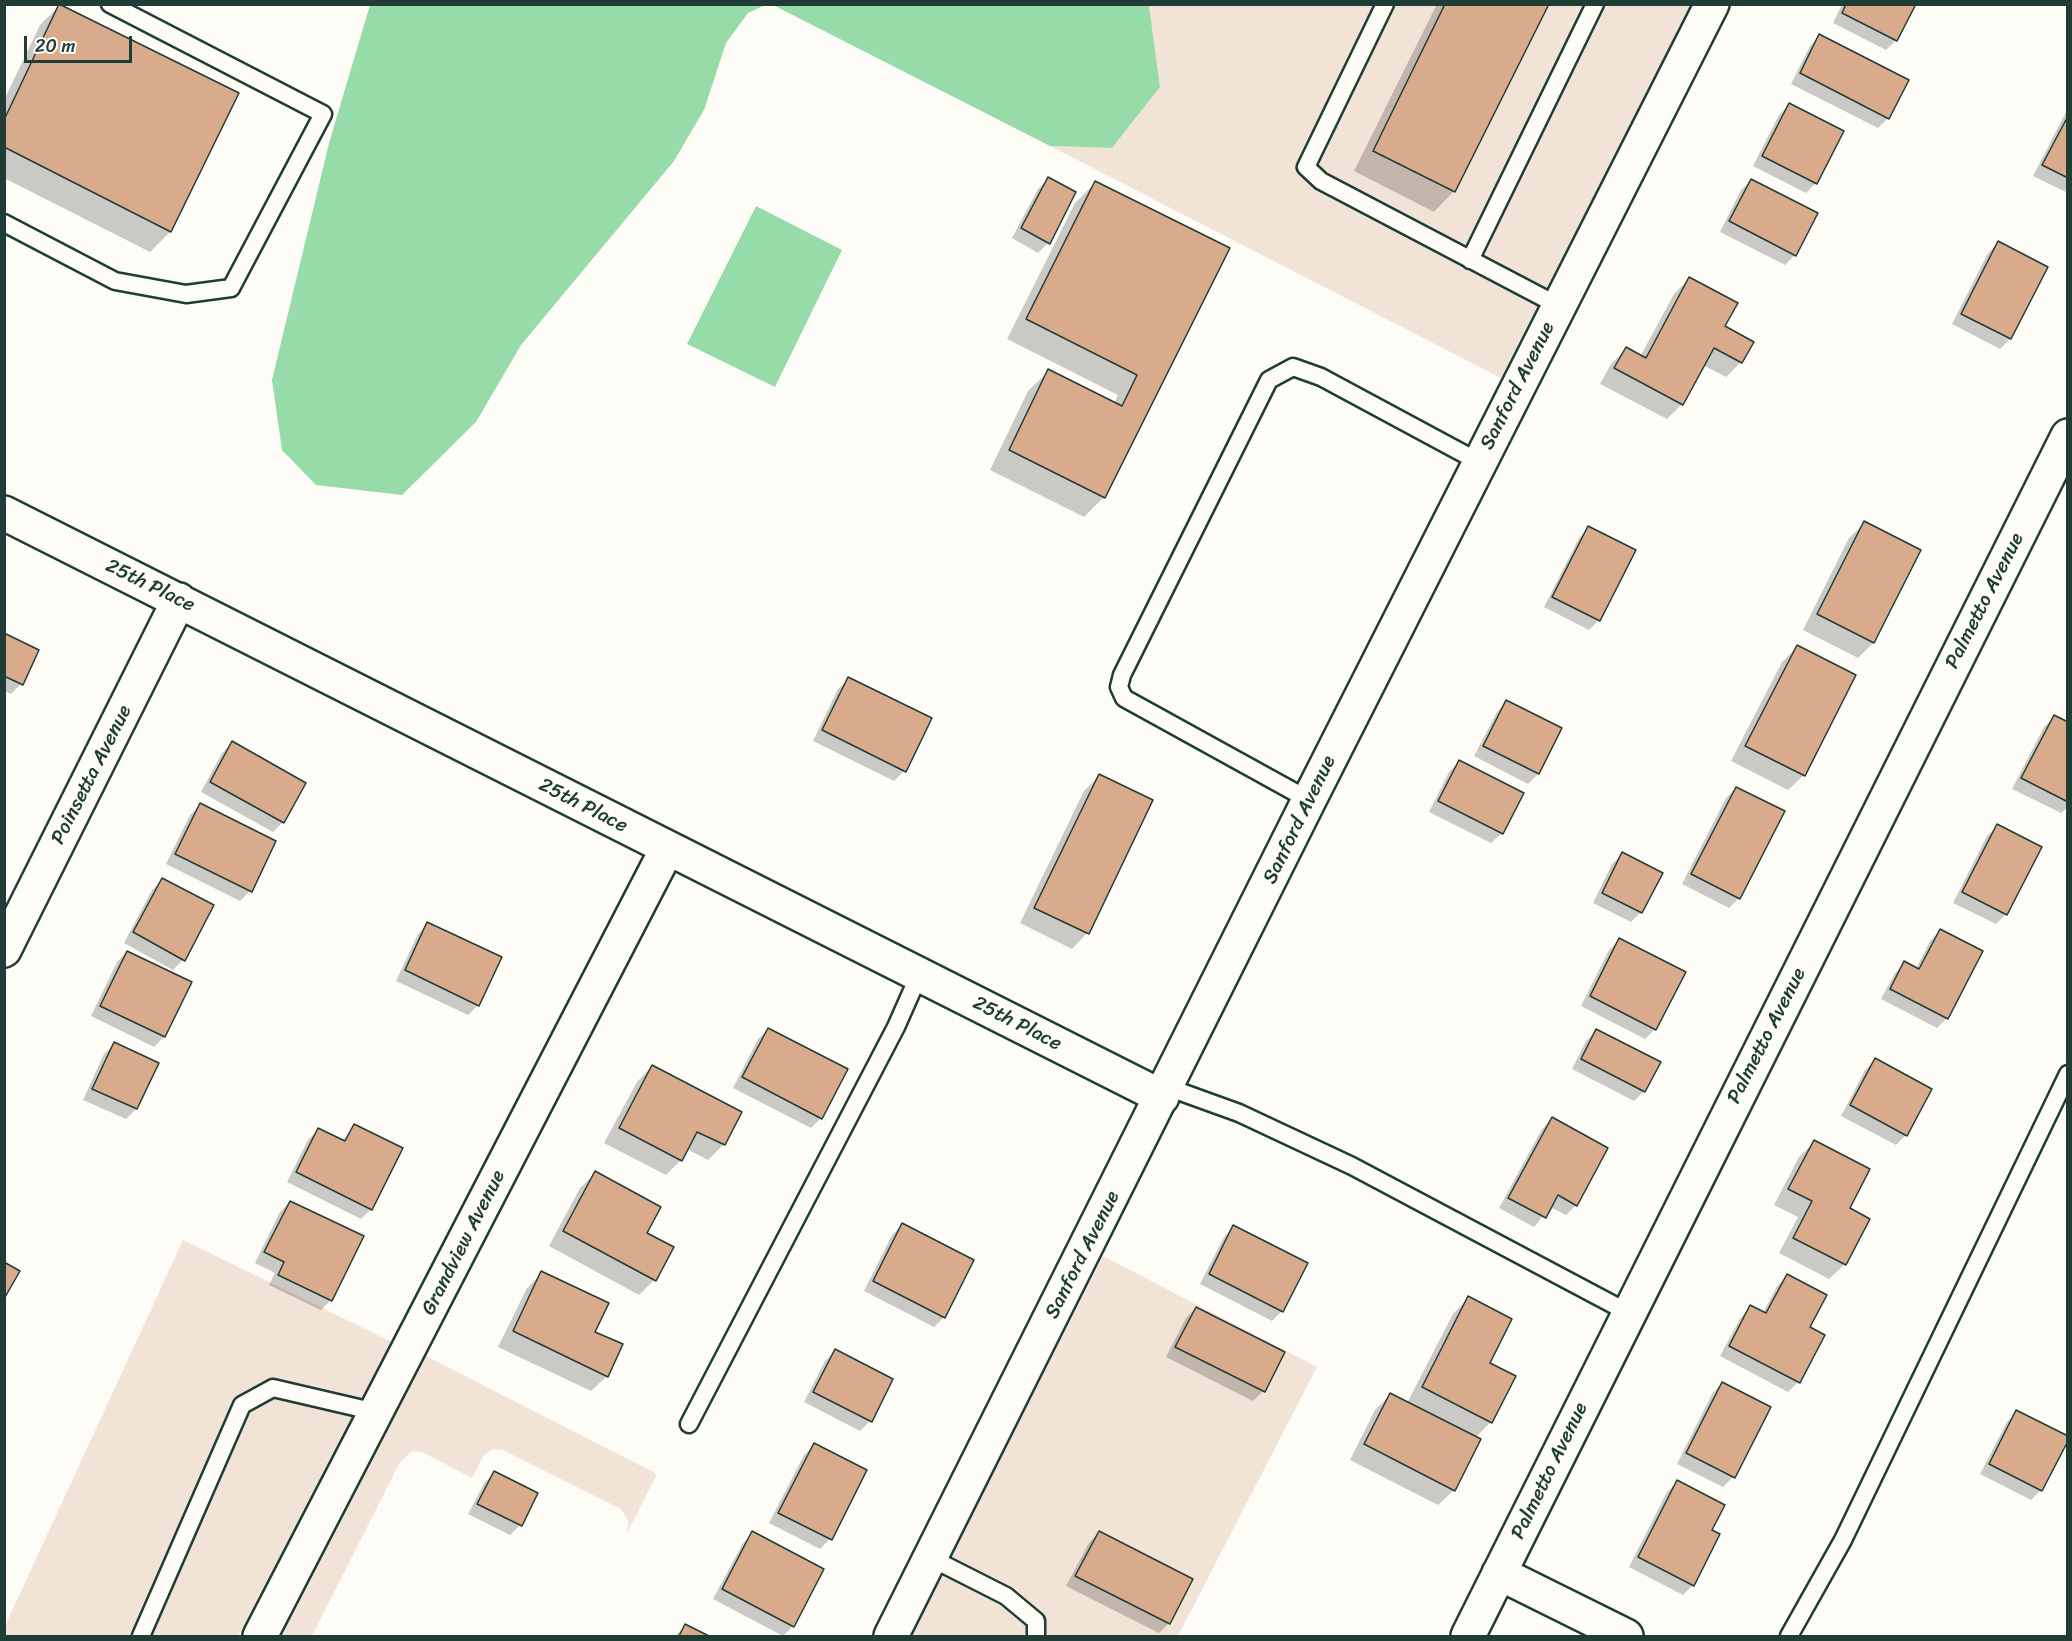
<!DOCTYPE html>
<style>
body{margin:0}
#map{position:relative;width:2072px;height:1641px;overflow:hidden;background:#fdfcf7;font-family:Sriracha,sans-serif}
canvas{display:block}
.frame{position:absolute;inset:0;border:6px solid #1f3d34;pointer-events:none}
.scale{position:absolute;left:24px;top:36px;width:108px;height:27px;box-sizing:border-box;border:3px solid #1f3d34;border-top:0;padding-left:8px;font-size:18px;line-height:21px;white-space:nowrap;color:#1f3d34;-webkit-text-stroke:4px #fdfcf7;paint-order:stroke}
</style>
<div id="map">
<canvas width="2072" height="1641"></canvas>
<div class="frame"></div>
<div class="scale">20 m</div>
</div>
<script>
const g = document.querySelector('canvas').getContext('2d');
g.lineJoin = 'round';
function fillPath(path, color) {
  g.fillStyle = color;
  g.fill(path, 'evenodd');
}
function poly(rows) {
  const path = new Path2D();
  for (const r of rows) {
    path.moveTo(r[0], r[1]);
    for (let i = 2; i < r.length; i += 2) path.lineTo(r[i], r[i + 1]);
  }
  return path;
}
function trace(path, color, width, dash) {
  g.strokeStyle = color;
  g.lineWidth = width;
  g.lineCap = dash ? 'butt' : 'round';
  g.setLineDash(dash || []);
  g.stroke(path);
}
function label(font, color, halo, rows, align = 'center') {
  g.font = font + ' Sriracha,sans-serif';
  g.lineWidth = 5;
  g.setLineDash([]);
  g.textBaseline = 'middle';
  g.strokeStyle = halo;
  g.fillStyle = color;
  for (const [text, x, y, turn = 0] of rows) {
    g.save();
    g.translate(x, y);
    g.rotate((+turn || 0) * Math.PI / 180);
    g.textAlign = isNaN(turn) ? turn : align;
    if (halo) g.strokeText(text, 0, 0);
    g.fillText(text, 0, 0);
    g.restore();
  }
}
fillPath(poly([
 [1149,5,1692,5,1501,378,1050,146,1112,148,1160,87],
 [183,1240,392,1342,238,1636,5,1636,5,1626],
 [1103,1256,1317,1367,1178,1636,912,1636],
 [424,1355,657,1474,626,1535,629,1522,621,1509,503,1450,493,1449,484,1455,472,1478,422,1452,412,1451,400,1462,312,1636,280,1636]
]), '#f2e3d7');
fillPath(poly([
 [370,5,765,5,748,13,726,43,704,110,674,161,521,345,476,422,402,495,316,485,282,450,272,380,329,143],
 [773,5,1149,5,1160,87,1112,148,1050,146],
 [756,206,842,250,775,387,687,344]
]), '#97dba8');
fillPath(poly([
 [1437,4,1547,4,1454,191,1434,212,1354,171],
 [1842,4,1914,4,1896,40,1886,50,1833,23],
 [60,5,237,94,170,232,150,252,4,178,4,100,40,25],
 [1820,36,1888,118,1878,128,1791,84,1810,46],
 [1789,105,1816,183,1806,193,1753,166,1779,115],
 [2068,108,2068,193,2033,176],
 [1048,179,1048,243,1038,253,1012,238,1038,189],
 [1751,180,1795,255,1785,265,1720,232,1741,190],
 [1096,182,1228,248,1104,497,1084,517,990,470,1028,391,1049,371,1114,404,1118,395,1007,339,1075,203],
 [1998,243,2046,267,2010,339,2000,349,1952,324,1988,253],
 [1689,279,1723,327,1741,362,1726,377,1703,365,1682,404,1667,419,1600,384,1611,364,1626,349,1640,357,1674,294],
 [1865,523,1919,551,1873,643,1858,658,1803,630,1849,538],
 [1589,528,1599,620,1589,630,1544,607,1579,538],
 [4,635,21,684,11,694,4,691],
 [1797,647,1804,775,1788,790,1731,761,1782,662],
 [849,679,904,771,894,781,813,741,838,689],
 [1507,702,1560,729,1538,774,1528,784,1474,756,1497,712],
 [2054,717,2068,723,2068,807,2061,813,2012,789,2044,727],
 [232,743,283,822,273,832,201,792,222,753],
 [1459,762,1502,833,1491,843,1429,812,1449,772],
 [1099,776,1151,801,1087,933,1072,949,1020,923,1084,791],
 [1736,788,1739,898,1729,908,1682,884,1726,798],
 [200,805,250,891,240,901,166,864,190,815],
 [1997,826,2006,914,1996,924,1953,903,1987,836],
 [1622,854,1641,912,1631,922,1593,903,1612,864],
 [162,880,183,960,173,970,124,943,152,890],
 [428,924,478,1005,468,1015,396,981,418,934],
 [1940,931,1947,1018,1937,1028,1881,999,1895,973,1905,963,1916,969,1930,941],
 [1619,940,1655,1029,1645,1039,1581,1006,1609,950],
 [127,952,190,983,164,1037,154,1047,91,1016,117,962],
 [768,1029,821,1118,811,1128,733,1088,758,1039],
 [1596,1031,1644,1091,1634,1101,1572,1069,1586,1041],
 [114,1044,157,1064,136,1109,126,1119,83,1100,104,1054],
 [1875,1060,1906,1135,1896,1145,1841,1116,1865,1070],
 [652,1066,740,1113,723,1145,708,1160,687,1149,681,1160,666,1175,604,1143,637,1082],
 [1552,1119,1576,1205,1566,1215,1550,1207,1534,1227,1499,1208,1542,1129],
 [354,1126,371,1209,361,1219,287,1182,308,1140,318,1130,342,1141],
 [1814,1142,1848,1209,1845,1264,1829,1279,1779,1253,1798,1217,1774,1205,1799,1157],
 [596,1173,645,1233,654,1280,639,1295,549,1246,580,1188],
 [290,1202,331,1300,321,1310,269,1285,275,1273,255,1263,280,1212],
 [902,1225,944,1317,934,1327,864,1291,892,1235],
 [1234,1227,1282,1311,1272,1321,1200,1284,1224,1237],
 [542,1273,593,1332,607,1376,591,1391,498,1347,527,1288],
 [1787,1276,1808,1328,1823,1336,1798,1382,1788,1392,1720,1356,1741,1317,1751,1307,1763,1313,1777,1286],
 [1468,1298,1488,1364,1491,1422,1475,1438,1454,1490,1438,1505,1350,1460,1375,1410,1390,1395,1407,1403,1453,1314],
 [1196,1308,1283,1353,1263,1391,1253,1401,1166,1357,1186,1318],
 [835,1351,870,1421,860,1431,804,1402,825,1361],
 [1722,1383,1769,1407,1733,1477,1723,1487,1677,1464,1712,1394],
 [2017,1412,2041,1490,2031,1500,1980,1474,2007,1422],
 [814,1445,830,1539,820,1549,769,1523,804,1455],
 [495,1472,536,1494,520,1525,510,1535,468,1514,485,1482],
 [1677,1482,1710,1531,1693,1585,1683,1595,1629,1567,1667,1492],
 [1099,1532,1169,1623,1159,1633,1066,1586,1089,1543],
 [753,1533,793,1626,783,1636,713,1599,743,1543],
 [685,1626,706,1636,675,1636]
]), '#0003');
const building = poly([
 [59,4,239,93,171,232,4,147,4,120,59,4],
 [1445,4,1549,4,1455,192,1373,151,1445,4],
 [1846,4,1916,4,1897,41,1842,13,1846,4],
 [1819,34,1909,80,1889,119,1800,73,1819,34],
 [1789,103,1844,131,1817,184,1762,156,1789,103],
 [2068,116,2068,178,2042,165,2068,116],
 [1048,177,1076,192,1050,244,1021,228,1048,177],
 [1751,179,1818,213,1796,256,1729,221,1751,179],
 [1095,181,1230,248,1105,498,1009,450,1048,369,1122,406,1137,375,1026,319,1095,181],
 [1998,241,2048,267,2011,339,1961,314,1998,241],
 [1689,277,1738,303,1725,326,1754,342,1742,363,1714,348,1683,405,1614,368,1626,347,1646,358,1689,277],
 [1864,521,1921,550,1874,643,1817,614,1864,521],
 [1588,526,1636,550,1600,621,1552,597,1588,526],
 [4,633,39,650,23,685,4,676,4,633],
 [1797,645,1856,675,1805,776,1745,746,1797,645],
 [848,677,932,718,906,772,822,730,848,677],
 [1506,700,1562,728,1539,774,1483,746,1506,700],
 [2054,715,2068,722,2068,802,2021,778,2054,715],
 [232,741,306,783,284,823,210,782,232,741],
 [1459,760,1524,793,1503,834,1438,801,1459,760],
 [1099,774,1153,800,1089,934,1034,908,1099,774],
 [1736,787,1785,811,1740,899,1691,874,1736,787],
 [200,803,276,841,252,892,175,854,200,803],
 [1997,824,2042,847,2007,915,1962,892,1997,824],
 [1622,852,1663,873,1642,913,1602,893,1622,852],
 [162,878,214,905,185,961,133,932,162,878],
 [427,922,502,957,479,1006,405,970,427,922],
 [1940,929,1983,951,1948,1019,1890,989,1904,961,1919,969,1940,929],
 [1619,938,1686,972,1656,1030,1590,996,1619,938],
 [127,951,192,982,165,1037,100,1006,127,951],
 [768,1028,848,1069,822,1119,742,1077,768,1028],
 [1596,1029,1661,1062,1645,1092,1581,1059,1596,1029],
 [114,1042,159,1063,137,1109,92,1089,114,1042],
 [1875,1058,1932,1089,1907,1136,1850,1105,1875,1058],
 [652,1065,742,1112,725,1145,697,1132,682,1161,619,1128,652,1065],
 [1552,1117,1608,1148,1577,1206,1558,1195,1546,1218,1508,1198,1552,1117],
 [354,1124,403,1148,372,1210,296,1172,318,1128,345,1141,354,1124],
 [1814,1140,1870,1169,1850,1208,1870,1219,1846,1265,1793,1238,1812,1201,1788,1189,1814,1140],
 [595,1171,661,1207,647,1233,674,1247,656,1281,563,1231,595,1171],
 [290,1201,364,1236,332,1301,278,1275,284,1262,264,1252,290,1201],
 [902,1223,974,1260,945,1318,873,1281,902,1223],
 [1233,1225,1308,1263,1283,1312,1209,1274,1233,1225],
 [4,1262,20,1271,4,1299,4,1262],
 [541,1271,609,1303,595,1332,623,1344,608,1377,513,1331,541,1271],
 [1787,1274,1827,1295,1810,1327,1825,1335,1800,1383,1729,1346,1750,1305,1766,1313,1787,1274],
 [1468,1296,1512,1319,1490,1363,1516,1376,1492,1423,1422,1387,1468,1296],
 [1196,1307,1285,1352,1265,1392,1175,1347,1196,1307],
 [835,1349,893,1379,872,1422,813,1392,835,1349],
 [1722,1382,1771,1407,1735,1478,1686,1453,1722,1382],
 [1390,1393,1481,1439,1455,1491,1364,1444,1390,1393],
 [2016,1410,2068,1436,2068,1441,2042,1491,1989,1464,2016,1410],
 [814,1443,867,1470,832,1540,778,1513,814,1443],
 [494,1471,538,1493,522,1526,477,1504,494,1471],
 [1677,1480,1725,1505,1712,1530,1720,1534,1694,1586,1638,1557,1677,1480],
 [752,1531,824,1569,794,1627,722,1589,752,1531],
 [1099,1531,1193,1579,1170,1624,1075,1576,1099,1531],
 [685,1624,709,1636,679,1636,685,1624]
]);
fillPath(building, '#daaa8c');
trace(building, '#1f3d34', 1.5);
const service = poly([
 [1385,4,1306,167,1321,181,1559,306],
 [4,223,115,281,186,294,231,288,323,114,110,4],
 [1470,260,1595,4],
 [1309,800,1124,698,1119,687,1122,675,1269,380,1293,367,1321,377,1479,462],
 [1167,1087,1239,1113,1352,1166,1629,1313],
 [689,1424,896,1027,919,975],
 [931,1558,1006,1596,1036,1621,1036,1636],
 [141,1636,242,1405,273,1388,376,1412],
 [1789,1636,1843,1540,2068,1074]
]);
const minor = poly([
 [4,513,1162,1097],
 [4,950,179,600],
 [1499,1573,1626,1636],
 [260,1636,667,849],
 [1468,1636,2068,436]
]);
const secondary = poly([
 [891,1636,1309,800,1712,4]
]);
trace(service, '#1f3d34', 21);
trace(minor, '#1f3d34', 38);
trace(secondary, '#1f3d34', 38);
trace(service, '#fdfcf7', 16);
trace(minor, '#fdfcf7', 33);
trace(secondary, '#fdfcf7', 33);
label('20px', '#1f3d34', '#fdfcf7', [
 ["Sanford Avenue",1518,386,-63],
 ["25th Place",150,586,26],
 ["Palmetto Avenue",1985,601,-63],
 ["Poinsetta Avenue",92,775,-63],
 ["25th Place",583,806,27],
 ["Sanford Avenue",1300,820,-64],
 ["25th Place",1017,1024,27],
 ["Palmetto Avenue",1767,1036,-63],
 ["Grandview Avenue",464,1243,-63],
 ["Sanford Avenue",1083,1255,-63],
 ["Palmetto Avenue",1550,1471,-64]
]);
</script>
